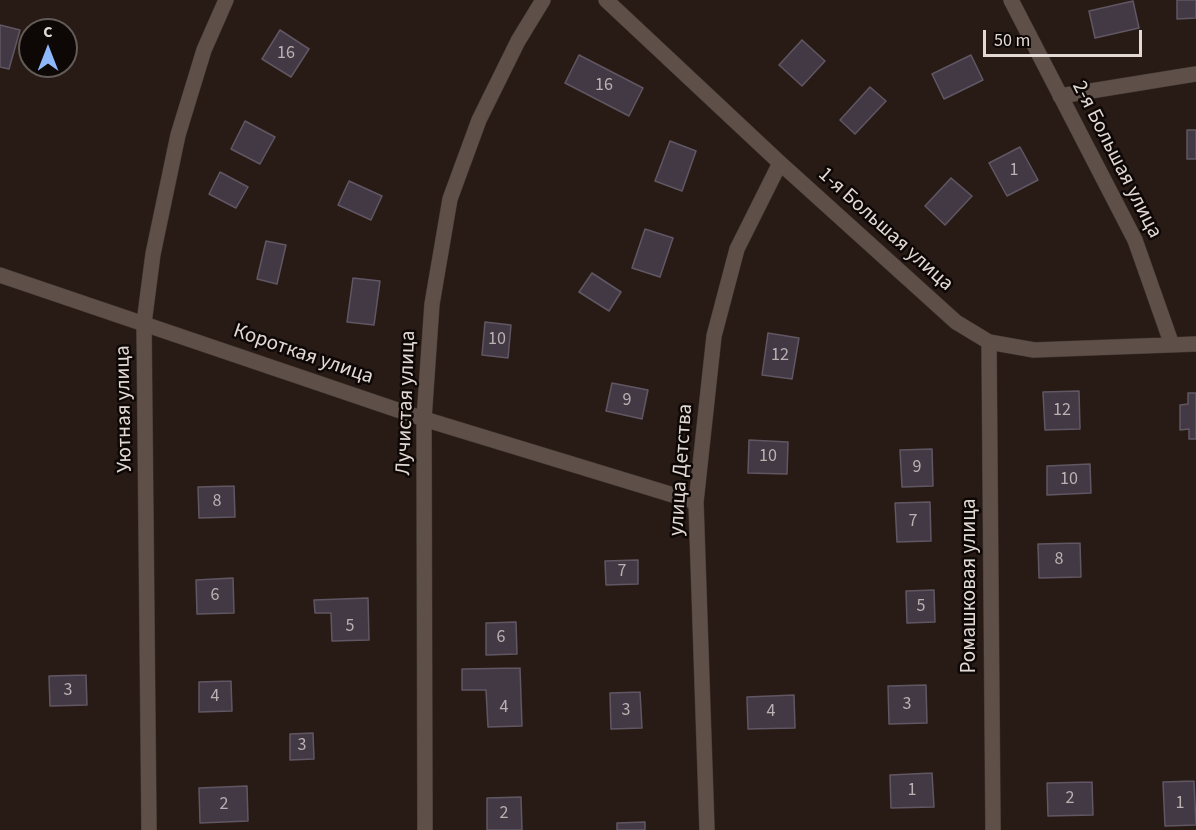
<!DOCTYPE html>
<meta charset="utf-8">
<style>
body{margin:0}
#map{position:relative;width:1196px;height:830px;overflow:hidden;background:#281b16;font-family:"Source Sans 3",sans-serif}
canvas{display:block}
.north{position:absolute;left:18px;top:18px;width:60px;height:60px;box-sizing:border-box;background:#0d0705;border:2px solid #625b58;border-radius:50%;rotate:0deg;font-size:16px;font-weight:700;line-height:24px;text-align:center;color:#e2d9d5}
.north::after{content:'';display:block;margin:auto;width:21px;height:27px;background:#8db9fc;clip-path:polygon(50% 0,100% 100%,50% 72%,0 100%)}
.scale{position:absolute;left:983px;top:30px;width:159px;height:27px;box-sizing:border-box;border:3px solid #e2d9d5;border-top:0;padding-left:8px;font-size:18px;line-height:21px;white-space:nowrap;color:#e2d9d5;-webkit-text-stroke:4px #0d0705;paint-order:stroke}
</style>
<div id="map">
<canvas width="1196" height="830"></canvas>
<div class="north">С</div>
<div class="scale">50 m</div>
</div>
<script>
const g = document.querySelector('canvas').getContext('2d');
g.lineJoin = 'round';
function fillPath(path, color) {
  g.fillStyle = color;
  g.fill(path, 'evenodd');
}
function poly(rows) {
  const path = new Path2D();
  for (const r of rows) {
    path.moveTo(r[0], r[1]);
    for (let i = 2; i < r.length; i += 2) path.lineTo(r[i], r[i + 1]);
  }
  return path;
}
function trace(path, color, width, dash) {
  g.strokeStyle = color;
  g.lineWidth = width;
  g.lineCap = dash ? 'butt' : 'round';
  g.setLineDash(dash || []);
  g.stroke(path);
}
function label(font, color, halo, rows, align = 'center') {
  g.font = font + ' "Source Sans 3",sans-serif';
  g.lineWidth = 5;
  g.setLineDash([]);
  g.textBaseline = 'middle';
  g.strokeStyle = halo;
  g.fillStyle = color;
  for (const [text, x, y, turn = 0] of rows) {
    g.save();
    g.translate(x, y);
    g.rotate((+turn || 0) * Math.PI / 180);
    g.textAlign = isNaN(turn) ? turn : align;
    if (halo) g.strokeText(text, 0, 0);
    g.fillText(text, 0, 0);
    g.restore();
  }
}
const building = poly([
 [1177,0,1196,0,1196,18,1177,19,1177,0],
 [1133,1,1139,28,1095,38,1089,11,1133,1],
 [0,25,20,30,9,69,0,67,0,25],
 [280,30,309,49,291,77,262,59,280,30],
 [802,40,825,61,802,86,779,65,802,40],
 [579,55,643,88,629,116,565,83,579,55],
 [971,55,983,80,944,99,932,74,971,55],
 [870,87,886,101,855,134,840,120,870,87],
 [245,121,275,137,260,164,231,149,245,121],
 [1187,130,1196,130,1196,159,1187,159,1187,130],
 [670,141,696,151,682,191,655,181,670,141],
 [1020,147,1038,180,1007,196,989,163,1020,147],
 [220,172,248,187,236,208,209,194,220,172],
 [951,178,972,196,945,225,925,206,951,178],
 [349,181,382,196,371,220,338,205,349,181],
 [645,229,673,238,660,277,632,268,645,229],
 [266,241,286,245,277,284,257,279,266,241],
 [592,273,621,292,609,311,579,292,592,273],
 [353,278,380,281,374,325,347,322,353,278],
 [485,322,511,325,508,358,482,355,485,322],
 [768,333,799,338,792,379,762,375,768,333],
 [612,383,648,390,642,419,606,411,612,383],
 [1079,391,1080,429,1045,430,1043,392,1079,391],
 [1188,393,1196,393,1196,439,1189,439,1189,429,1180,430,1180,405,1188,404,1188,393],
 [749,440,788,442,787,474,748,473,749,440],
 [932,449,933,486,902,487,900,450,932,449],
 [1090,464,1091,493,1047,495,1047,466,1090,464],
 [234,486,235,517,199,518,198,487,234,486],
 [930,502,931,541,897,542,895,503,930,502],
 [1080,543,1081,577,1039,578,1038,544,1080,543],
 [638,560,638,584,606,585,605,561,638,560],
 [233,578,234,613,197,614,196,580,233,578],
 [934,590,935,622,907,623,906,591,934,590],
 [368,598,369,640,332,641,331,613,315,613,314,600,368,598],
 [516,622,517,654,486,655,486,623,516,622],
 [520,668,522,726,488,727,486,690,462,690,462,669,520,668],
 [86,675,87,705,50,706,49,676,86,675],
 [231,681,232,711,199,712,199,682,231,681],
 [926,685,927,723,889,724,888,686,926,685],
 [640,692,642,728,611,729,610,693,640,692],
 [794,695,795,728,748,729,747,697,794,695],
 [313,733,314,759,290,760,290,734,313,733],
 [932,773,934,807,891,808,890,775,932,773],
 [1194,781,1196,825,1165,826,1163,782,1194,781],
 [1092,782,1093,815,1048,816,1047,783,1092,782],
 [247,786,248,821,200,823,199,788,247,786],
 [521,797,522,830,487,830,487,798,521,797],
 [645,822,645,830,617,830,617,823,645,822]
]);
fillPath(building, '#433945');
trace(building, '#615763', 1.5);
const minor = poly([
 [606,0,780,163,956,322,989,342,1034,350,1196,344],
 [1011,0,1135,240,1172,345],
 [1060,96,1196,74],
 [0,275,424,419,696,502],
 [989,342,993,830],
 [149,830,144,323,153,254,178,135,204,50,226,0],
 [425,830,424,419,432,304,450,199,479,120,518,41,543,0],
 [707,830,696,502,714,336,737,249,780,163]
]);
trace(minor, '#423935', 16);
trace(minor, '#5e4f48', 15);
label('18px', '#bab1b1', null, [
 ["16",286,54],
 ["16",604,86],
 ["1",1014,171],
 ["10",497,340],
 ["12",780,356],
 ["9",627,401],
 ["12",1062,411],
 ["10",768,457],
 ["9",917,468],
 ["10",1069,480],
 ["8",217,502],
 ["7",913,522],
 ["8",1059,560],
 ["7",622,572],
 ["6",215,596],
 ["5",921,607],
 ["5",350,627],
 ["6",501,638],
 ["3",68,691],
 ["4",215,697],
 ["3",907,705],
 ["4",504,708],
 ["3",626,711],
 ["4",771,712],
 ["3",302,746],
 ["1",912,791],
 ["2",1070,799],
 ["1",1180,804],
 ["2",224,805],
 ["2",504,814]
]);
label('21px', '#e2d9d5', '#0d0705', [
 ["2-я Большая улица",1116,160,63],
 ["1-я Большая улица",885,230,42],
 ["Короткая улица",303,355,19],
 ["Лучистая улица",407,403,-88],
 ["Уютная улица",125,409,-91],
 ["улица Детства",682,470,-86],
 ["Ромашковая улица",970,586,-90]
]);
</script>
